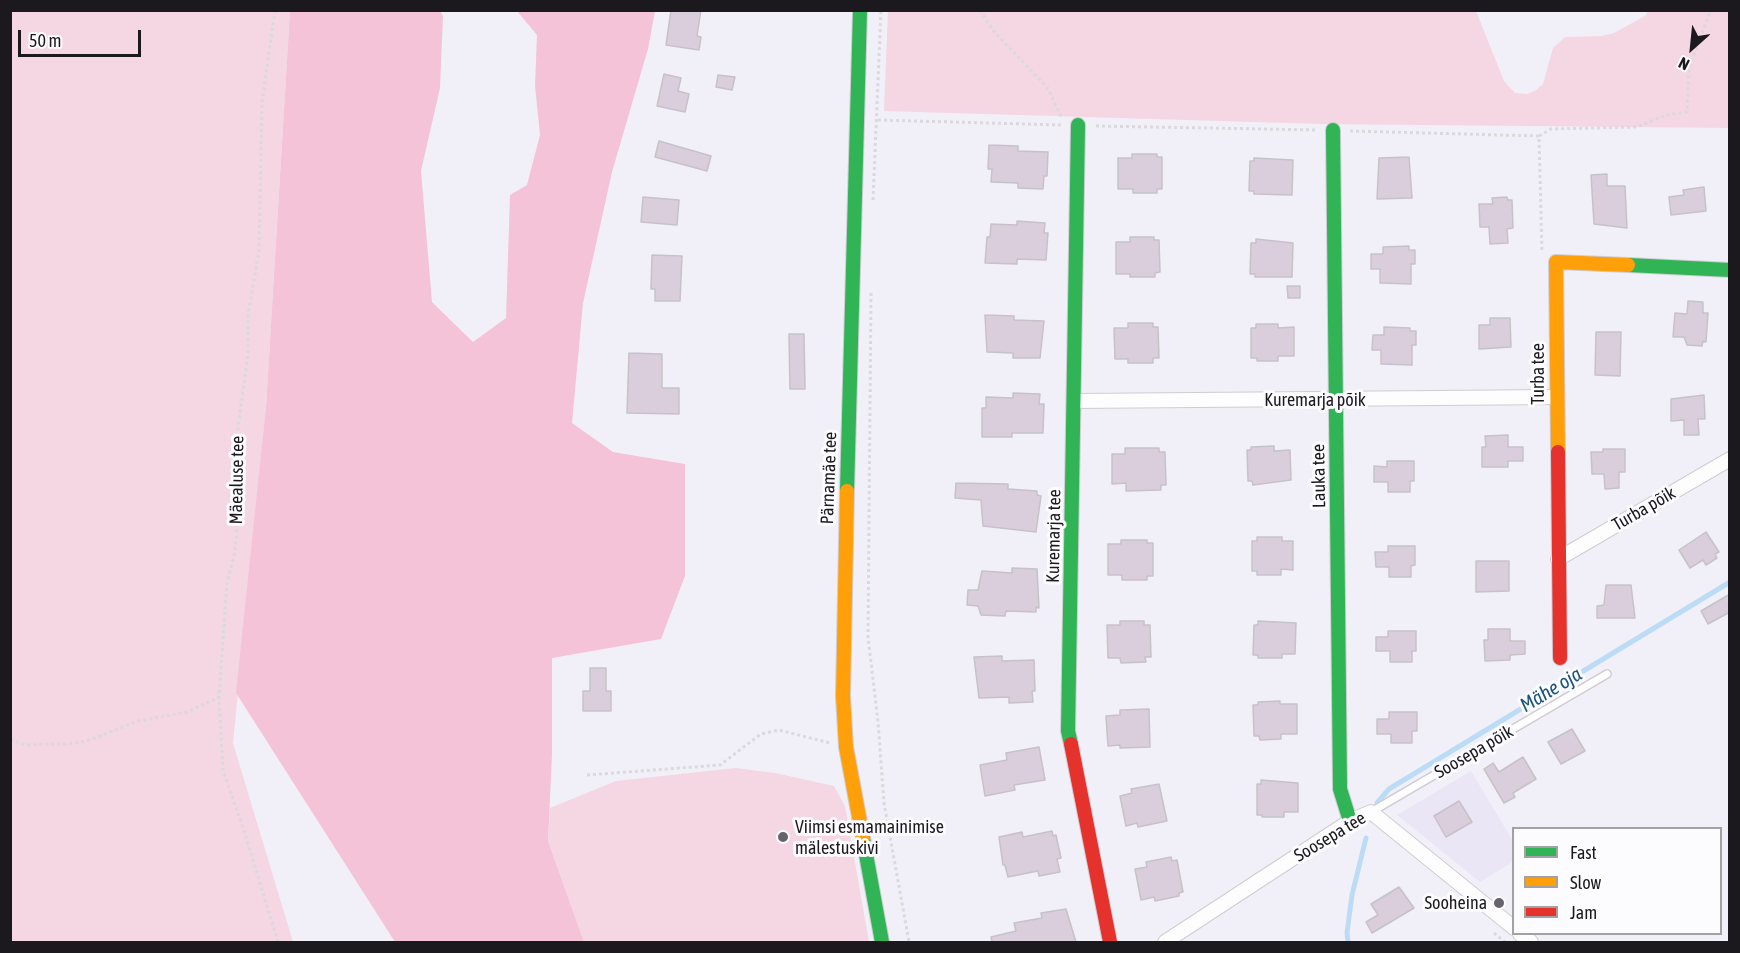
<!DOCTYPE html>
<meta charset="utf-8">
<style>
body{margin:0}
#map{position:relative;width:1740px;height:953px;overflow:hidden;background:#f1f0f8;font-family:"Asap Condensed",sans-serif}
canvas{display:block}
.frame{position:absolute;inset:0;border:12px solid #1b191e;pointer-events:none}
.legend{position:absolute;left:1512px;top:827px;width:210px;height:108px;box-sizing:border-box;background:#fcfbfe;border:2px solid #a2a1a4;margin:0;padding:8px 10px;list-style:none;font-size:18px;color:#1b191e}
.legend li{display:flex;align-items:center;gap:12px;height:30px}
.legend b{width:30px;border:2px solid #a2a1a4}
.north{position:absolute;left:1662px;top:18px;width:60px;height:60px;-webkit-text-stroke:4px #fcfbfe;paint-order:stroke;rotate:207deg;font-size:16px;font-weight:700;line-height:24px;text-align:center;color:#1b191e}
.north::after{content:'';display:block;margin:auto;width:21px;height:27px;background:#1b191e;clip-path:polygon(50% 0,100% 100%,50% 72%,0 100%)}
.scale{position:absolute;left:18px;top:30px;width:123px;height:27px;box-sizing:border-box;border:3px solid #1b191e;border-top:0;padding-left:8px;font-size:18px;line-height:21px;white-space:nowrap;color:#1b191e;-webkit-text-stroke:4px #fcfbfe;paint-order:stroke}
</style>
<div id="map">
<canvas width="1740" height="953"></canvas>
<div class="frame"></div>
<ul class="legend">
<li><b style="height:8px;background:#30b455"></b>Fast</li>
<li><b style="height:8px;background:#ff9f0a"></b>Slow</li>
<li><b style="height:8px;background:#e5322d"></b>Jam</li>
</ul>
<div class="north">N</div>
<div class="scale">50 m</div>
</div>
<script>
const g = document.querySelector('canvas').getContext('2d');
g.lineJoin = 'round';
function fillPath(path, color) {
  g.fillStyle = color;
  g.fill(path, 'evenodd');
}
function poly(rows) {
  const path = new Path2D();
  for (const r of rows) {
    path.moveTo(r[0], r[1]);
    for (let i = 2; i < r.length; i += 2) path.lineTo(r[i], r[i + 1]);
  }
  return path;
}
function trace(path, color, width, dash) {
  g.strokeStyle = color;
  g.lineWidth = width;
  g.lineCap = dash ? 'butt' : 'round';
  g.setLineDash(dash || []);
  g.stroke(path);
}
function label(font, color, halo, rows, align = 'center') {
  g.font = font + ' "Asap Condensed",sans-serif';
  g.lineWidth = 6;
  g.setLineDash([]);
  g.textBaseline = 'middle';
  g.strokeStyle = halo;
  g.fillStyle = color;
  for (const [text, x, y, turn = 0] of rows) {
    g.save();
    g.translate(x, y);
    g.rotate((+turn || 0) * Math.PI / 180);
    g.textAlign = isNaN(turn) ? turn : align;
    if (halo) g.strokeText(text, 0, 0);
    g.fillText(text, 0, 0);
    g.restore();
  }
}
fillPath(poly([
 [1471,771,1513,841,1513,862,1480,882,1397,815]
]), '#eae6f6');
fillPath(poly([
 [10,11,290,11,266,407,233,743,293,942,11,942],
 [888,11,1476,11,1504,81,1515,93,1527,94,1535,91,1543,84,1553,48,1565,37,1601,36,1614,33,1645,16,1648,11,1729,11,1729,128,1320,124,884,111],
 [735,768,775,773,834,786,845,806,869,942,584,942,548,841,550,808,616,781]
]), '#f5d6e3');
fillPath(poly([
 [440,11,443,16,440,88,421,171,432,302,473,342,506,318,510,195,527,185,540,135,535,86,537,35,517,11,655,11,648,49,612,172,583,303,572,423,613,452,685,464,685,576,661,639,552,658,552,755,548,841,584,942,395,942,236,693,266,407,290,11]
]), '#f5c3d7');
trace(poly([
 [1377,803,1389,789,1730,582],
 [1348,942,1347,933,1352,895,1366,838]
]), '#bcdcf6', 5);
const building = poly([
 [671,10,701,10,697,36,701,37,699,50,666,45,671,10],
 [664,74,681,78,678,91,689,94,685,112,657,106,664,74],
 [718,75,735,77,732,90,716,87,718,75],
 [659,141,711,156,707,171,655,157,659,141],
 [989,145,1018,146,1018,151,1048,152,1047,176,1044,176,1043,189,1018,188,1018,183,991,182,992,169,988,169,989,145],
 [1132,154,1157,154,1157,157,1162,157,1162,189,1157,189,1157,193,1133,193,1133,189,1118,189,1118,158,1132,158,1132,154],
 [1409,157,1412,198,1377,199,1379,158,1409,157],
 [1254,158,1293,160,1292,195,1254,194,1254,191,1249,191,1250,161,1254,161,1254,158],
 [1607,174,1607,186,1625,186,1627,228,1594,224,1591,175,1607,174],
 [1704,187,1706,211,1671,215,1669,197,1684,195,1683,190,1704,187],
 [643,197,679,200,677,225,641,222,643,197],
 [1507,197,1508,200,1512,200,1513,228,1507,229,1508,243,1490,244,1489,227,1480,227,1479,204,1493,204,1492,198,1507,197],
 [1017,221,1045,223,1044,233,1048,233,1046,260,1017,259,1017,264,985,263,987,237,990,237,991,224,1017,225,1017,221],
 [1130,237,1154,237,1154,240,1159,240,1160,272,1155,273,1155,277,1130,277,1130,274,1116,274,1116,242,1130,242,1130,237],
 [1256,239,1293,243,1292,277,1255,277,1255,274,1250,274,1251,243,1256,243,1256,239],
 [1409,246,1409,250,1415,250,1415,264,1411,264,1411,284,1380,283,1380,269,1371,269,1371,254,1383,254,1383,247,1409,246],
 [652,255,682,256,680,301,655,301,655,289,651,289,652,255],
 [1287,286,1300,286,1300,298,1288,298,1287,286],
 [1688,301,1703,302,1703,313,1708,313,1706,342,1703,341,1702,346,1687,345,1684,337,1673,337,1675,313,1687,314,1688,301],
 [985,315,1014,316,1014,320,1044,321,1040,358,1013,358,1013,353,987,352,985,315],
 [1490,318,1510,318,1511,347,1479,349,1479,325,1490,325,1490,318],
 [1128,323,1153,323,1153,327,1158,327,1159,358,1153,358,1153,363,1128,363,1128,359,1115,359,1114,328,1128,328,1128,323],
 [1256,324,1278,324,1278,328,1294,327,1294,356,1278,356,1278,361,1257,361,1257,358,1251,358,1251,328,1256,328,1256,324],
 [1384,327,1410,328,1410,331,1416,331,1416,345,1412,345,1412,365,1381,364,1381,350,1372,350,1373,335,1384,335,1384,327],
 [1596,332,1621,332,1620,376,1595,375,1596,332],
 [789,334,804,334,805,389,790,389,789,334],
 [629,353,662,354,662,388,679,388,679,414,627,413,629,353],
 [1013,393,1040,394,1039,404,1044,404,1043,433,1012,433,1012,437,982,437,982,408,986,408,986,397,1013,398,1013,393],
 [1704,395,1705,419,1698,419,1699,435,1684,435,1684,420,1671,421,1671,399,1704,395],
 [1508,435,1508,447,1523,447,1523,461,1508,461,1508,467,1482,467,1482,447,1486,447,1485,436,1508,435],
 [1274,446,1274,451,1290,450,1291,480,1253,485,1252,481,1248,481,1247,450,1251,450,1251,447,1274,446],
 [1125,448,1159,448,1159,452,1165,452,1166,485,1161,485,1161,490,1126,491,1126,483,1112,484,1112,454,1125,454,1125,448],
 [1603,449,1625,449,1625,472,1619,472,1619,488,1605,489,1604,474,1592,474,1591,452,1603,452,1603,449],
 [1387,461,1414,461,1414,481,1410,481,1410,492,1388,492,1388,482,1374,482,1374,466,1387,467,1387,461],
 [956,483,1008,484,1008,489,1037,491,1037,495,1041,496,1036,532,983,526,981,500,955,498,956,483],
 [1706,532,1719,552,1715,554,1717,558,1706,565,1703,560,1690,568,1679,550,1706,532],
 [1257,537,1282,537,1282,541,1293,541,1293,570,1281,569,1281,575,1257,575,1257,571,1252,571,1252,541,1257,541,1257,537],
 [1121,540,1147,540,1147,543,1153,543,1153,576,1147,576,1147,580,1122,580,1122,575,1108,575,1108,544,1121,544,1121,540],
 [1388,546,1415,546,1415,565,1411,566,1411,577,1389,577,1389,567,1376,567,1375,552,1388,552,1388,546],
 [1476,561,1509,561,1509,591,1476,592,1476,561],
 [1012,568,1037,569,1039,608,1036,607,1036,612,1006,611,1005,616,981,615,978,606,967,605,968,590,978,590,982,571,1012,573,1012,568],
 [1606,585,1631,585,1635,618,1597,618,1597,606,1604,605,1606,585],
 [1730,594,1730,612,1708,624,1701,611,1730,594],
 [1120,621,1144,621,1144,625,1150,625,1151,657,1145,657,1146,662,1121,663,1120,658,1108,658,1107,625,1120,625,1120,621],
 [1258,621,1296,623,1295,654,1282,654,1282,658,1258,658,1258,655,1253,655,1254,625,1258,625,1258,621],
 [1488,629,1510,629,1510,641,1525,641,1525,654,1510,655,1510,660,1485,661,1484,640,1488,640,1488,629],
 [1388,631,1416,631,1416,651,1412,651,1412,662,1390,662,1390,651,1376,651,1376,637,1388,637,1388,631],
 [1002,656,1002,661,1034,660,1035,691,1032,691,1033,702,1009,703,1009,697,979,698,974,657,1002,656],
 [590,668,606,668,606,691,611,691,611,711,583,711,583,691,590,691,590,668],
 [1280,701,1280,704,1297,704,1297,734,1281,734,1281,739,1260,740,1259,736,1254,736,1253,705,1258,705,1258,702,1280,701],
 [1149,709,1150,747,1120,748,1120,745,1108,746,1106,716,1120,715,1120,710,1149,709],
 [1389,712,1417,712,1417,731,1412,731,1412,743,1391,743,1391,734,1377,734,1377,719,1389,719,1389,712],
 [1572,729,1585,751,1561,764,1548,742,1572,729],
 [1039,747,1045,780,1014,785,1015,790,985,796,980,765,1007,760,1006,753,1039,747],
 [1523,757,1536,779,1513,793,1515,797,1504,803,1484,769,1493,763,1499,772,1523,757],
 [1261,780,1298,783,1298,812,1284,812,1284,817,1262,817,1262,815,1257,815,1257,784,1261,784,1261,780],
 [1159,784,1167,821,1138,827,1137,823,1126,826,1120,796,1132,793,1131,789,1159,784],
 [1459,801,1472,822,1446,837,1434,816,1459,801],
 [1052,831,1053,836,1056,835,1061,858,1057,859,1060,872,1039,876,1038,871,1008,877,1005,865,1003,865,999,837,1022,832,1023,837,1052,831],
 [1171,857,1172,861,1177,860,1183,892,1179,893,1179,896,1155,901,1154,897,1141,900,1135,869,1147,867,1146,862,1171,857],
 [1399,887,1414,908,1372,933,1366,922,1378,915,1371,904,1399,887],
 [1066,909,1076,942,992,942,991,937,1016,931,1014,923,1042,918,1041,913,1066,909]
]);
fillPath(building, '#dacddc');
trace(building, '#c6c2c8', 1.5);
const lane = poly([
 [1371,812,1607,674]
]);
const street = poly([
 [1074,401,1556,397],
 [1558,559,1730,459],
 [1520,934,1531,942],
 [1165,942,1350,821,1371,812,1514,928]
]);
const fast = poly([
 [1333,130,1340,789,1350,821],
 [1628,265,1730,270],
 [847,491,860,10],
 [1071,744,1068,731,1078,125],
 [863,838,882,942]
]);
const slow = poly([
 [1558,452,1556,262,1628,265],
 [847,491,843,696,846,747,863,838]
]);
const jam = poly([
 [1558,452,1560,658],
 [1071,744,1110,942]
]);
trace(lane, '#cfcdd3', 10);
trace(street, '#cfcdd3', 16);
trace(fast, '#cfcdd3', 16);
trace(slow, '#cfcdd3', 16);
trace(jam, '#cfcdd3', 16);
trace(poly([
 [275,10,262,102,259,251,248,315,248,354,236,442,237,526,235,552,227,583,219,697,223,771,243,827,278,942],
 [980,10,995,33,1047,87,1062,118],
 [878,120,1062,125],
 [1096,126,1317,130],
 [1350,131,1539,136,1542,253],
 [1539,136,1551,129,1637,127,1666,115,1687,112,1689,67,1711,10],
 [873,200,881,10],
 [871,293,868,637,878,722,884,803,909,942],
 [10,740,27,745,65,744,87,741,138,721,187,712,219,697],
 [587,775,720,765,761,734,779,730,830,743],
 [1494,933,1505,942]
]), '#dad9dc', 3, [3, 3]);
trace(lane, '#fdfdfe', 7);
trace(street, '#fdfdfe', 14);
trace(fast, '#30b455', 14);
trace(slow, '#ff9f0a', 14);
trace(jam, '#e5322d', 14);
for (const [x, y, r, color] of [
 [783,837,6,"#66646a"],
 [1499,903,6,"#66646a"]
]) {
  const dot = new Path2D();
  dot.arc(x, y, r, 0, 2 * Math.PI);
  g.fillStyle = color;
  g.fill(dot);
  trace(dot, '#fcfbfe', 2);
}
label('18px', '#1b191e', '#fcfbfe', [
 ["Turba tee",1538,374,-90],
 ["Kuremarja põik",1315,400],
 ["Lauka tee",1319,476,-91],
 ["Pärnamäe tee",829,478,-88],
 ["Mäealuse tee",237,480,-89],
 ["Turba põik",1644,509,-30],
 ["Kuremarja tee",1054,536,-89],
 ["Soosepa põik",1474,752,-30],
 ["Soosepa tee",1330,837,-31]
]);
label('18px', '#1b191e', '#fcfbfe', [
 ["Viimsi esmamainimise",795,827],
 ["mälestuskivi",795,848],
 ["Sooheina",1487,903,"right"]
], 'left');
label('italic 20px', '#1a547a', '#fcfbfe', [
 ["Mähe oja",1551,690,-31]
]);
</script>
